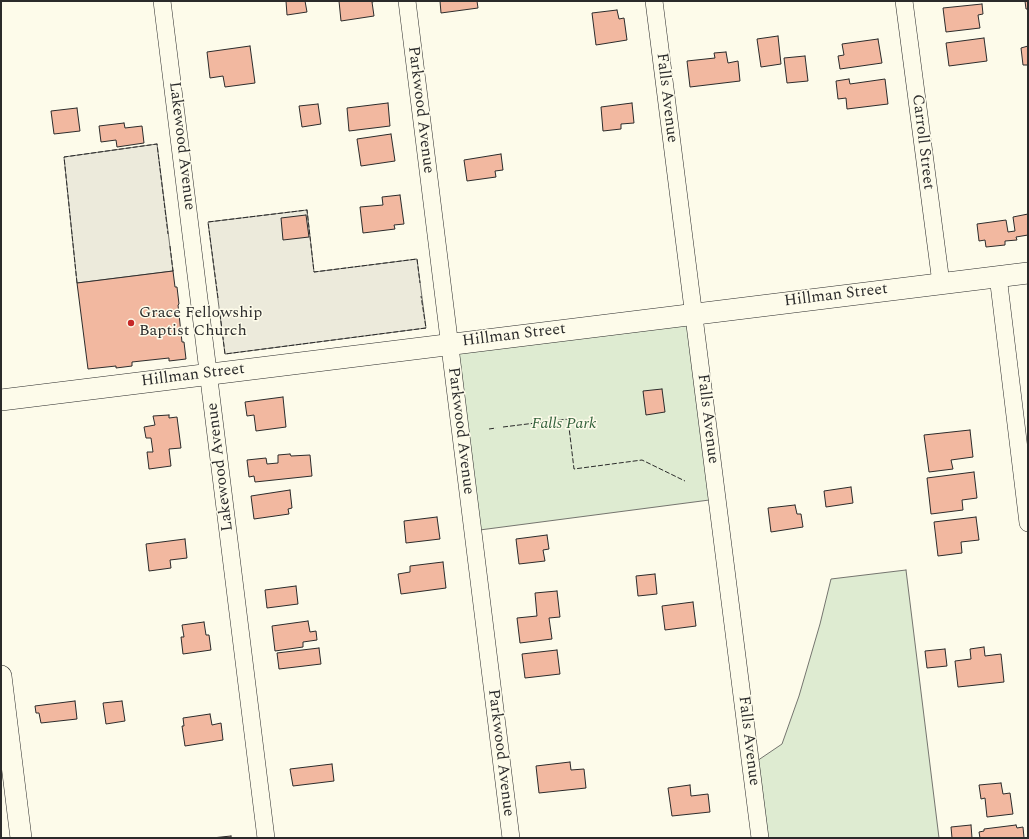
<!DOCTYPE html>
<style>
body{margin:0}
#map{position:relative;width:1029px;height:839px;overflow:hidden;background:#fdfbea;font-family:Spectral,serif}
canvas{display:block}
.frame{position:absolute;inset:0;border:2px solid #2b2b2b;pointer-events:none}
</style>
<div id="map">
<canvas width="1029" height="839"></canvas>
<div class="frame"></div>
</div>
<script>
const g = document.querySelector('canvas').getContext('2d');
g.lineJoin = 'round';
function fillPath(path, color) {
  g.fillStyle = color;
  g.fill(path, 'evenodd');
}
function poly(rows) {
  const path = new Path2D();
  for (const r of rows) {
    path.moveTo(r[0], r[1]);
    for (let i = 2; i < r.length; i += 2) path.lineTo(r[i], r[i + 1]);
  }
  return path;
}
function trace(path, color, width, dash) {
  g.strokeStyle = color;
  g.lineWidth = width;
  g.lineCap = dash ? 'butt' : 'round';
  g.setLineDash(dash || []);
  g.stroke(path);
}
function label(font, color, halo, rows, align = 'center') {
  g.font = font + ' Spectral,serif';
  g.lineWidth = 3;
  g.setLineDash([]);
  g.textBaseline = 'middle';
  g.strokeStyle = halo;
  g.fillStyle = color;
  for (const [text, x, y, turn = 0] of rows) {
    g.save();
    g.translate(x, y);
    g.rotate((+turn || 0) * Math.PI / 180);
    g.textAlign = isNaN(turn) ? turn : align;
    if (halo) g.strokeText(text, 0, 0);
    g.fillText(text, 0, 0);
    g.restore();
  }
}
const green = poly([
 [694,314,717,499,472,531,449,344,694,314],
 [906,570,939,838,760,838,751,765,782,744,799,696,820,624,831,579,906,570]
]);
fillPath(green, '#deebd1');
trace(green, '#74746e', 1);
const parking = poly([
 [157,144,173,271,77,283,64,157,157,144],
 [307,210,314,272,417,259,426,328,225,354,208,222,307,210]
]);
fillPath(parking, '#eceadb');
trace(parking, '#74746e', 1);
const building = poly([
 [286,1,305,1,307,12,287,15,286,1],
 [339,1,376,1,372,2,374,16,341,21,339,1],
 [440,1,477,1,478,8,441,13,440,1],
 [1025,1,1028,1,1028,9,1026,9,1025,1],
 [982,4,983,14,978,15,980,28,946,32,943,8,982,4],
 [617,10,619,19,624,18,627,40,596,45,592,13,617,10],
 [778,36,781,64,761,67,757,39,778,36],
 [984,38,987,61,949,66,946,43,984,38],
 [878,39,882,63,840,69,838,56,844,55,842,44,878,39],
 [250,46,255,83,225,87,223,76,210,78,207,52,250,46],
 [1028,46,1028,65,1023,65,1021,48,1028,46],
 [726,52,728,63,738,61,740,81,690,87,687,61,715,58,714,53,726,52],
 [805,56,808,81,787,83,784,58,805,56],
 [849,79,850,84,885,79,888,104,847,109,846,98,838,99,836,81,849,79],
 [388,103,390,126,349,131,347,108,388,103],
 [632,103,634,123,621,124,621,129,603,131,601,107,632,103],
 [318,104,321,124,302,127,299,106,318,104],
 [77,108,80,131,54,134,51,111,77,108],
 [124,123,125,128,142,126,144,143,117,147,116,140,101,142,99,126,124,123],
 [391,134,395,161,361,166,357,139,391,134],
 [501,154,503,170,495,171,496,177,467,181,464,160,501,154],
 [400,195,404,224,394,225,395,229,363,233,360,207,383,205,382,197,400,195],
 [1028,214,1028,235,1016,237,1017,240,1005,241,1005,245,986,247,985,240,979,241,977,224,1006,220,1008,232,1015,231,1013,217,1028,214],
 [306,215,309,237,283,240,281,218,306,215],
 [173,271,175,287,177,287,179,304,178,305,182,342,184,342,186,359,169,361,169,358,132,362,132,366,116,368,116,366,88,369,77,283,173,271],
 [662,389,665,412,646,415,643,391,662,389],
 [283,397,286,427,256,431,254,415,247,416,245,402,283,397],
 [169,415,169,418,177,417,181,448,169,449,171,466,149,469,147,452,153,452,151,438,146,438,144,427,155,425,153,416,169,415],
 [970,430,973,457,951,460,953,469,929,472,924,435,970,430],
 [290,454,291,456,310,455,312,476,255,482,254,476,249,477,247,460,266,458,267,464,278,463,278,455,290,454],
 [974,472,977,498,962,500,963,510,931,514,927,478,974,472],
 [851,487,853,503,826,507,824,491,851,487],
 [290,490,292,508,288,509,289,514,254,519,251,496,290,490],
 [795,505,797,514,801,514,803,527,771,532,768,508,795,505],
 [437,517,440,539,406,543,404,521,437,517],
 [976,517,979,540,961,542,962,553,938,556,934,522,976,517],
 [547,535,549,549,543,550,545,561,519,564,516,539,547,535],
 [185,539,187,558,170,560,171,568,149,571,146,544,185,539],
 [443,562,446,588,401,594,398,574,410,572,410,566,443,562],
 [655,574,657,594,638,596,636,576,655,574],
 [296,586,298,604,267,608,265,590,296,586],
 [557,591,560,617,549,618,552,639,520,643,517,618,537,616,535,593,557,591],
 [693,602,696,626,665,630,662,606,693,602],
 [308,621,310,632,316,631,317,640,303,642,303,647,275,651,272,626,308,621],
 [204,622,206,635,209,635,211,650,183,654,181,637,184,637,182,625,204,622],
 [984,647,985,656,1001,654,1004,682,958,687,955,661,971,659,970,649,984,647],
 [319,648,321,664,279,669,277,653,319,648],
 [945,649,947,666,927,668,925,651,945,649],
 [557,650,560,674,525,678,522,654,557,650],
 [75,701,77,719,41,723,39,713,36,713,35,706,75,701],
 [122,701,125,721,106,724,103,703,122,701],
 [210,714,212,725,221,723,223,740,185,746,182,726,184,726,183,718,210,714],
 [570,762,571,770,584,769,586,788,539,793,536,766,570,762],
 [332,764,334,781,293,786,290,769,332,764],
 [1001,783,1003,794,1010,793,1013,814,987,817,985,798,981,799,979,785,1001,783],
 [690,785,691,796,708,794,710,812,672,816,668,788,690,785],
 [971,825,972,838,952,838,951,827,971,825],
 [1016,825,1017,828,1023,827,1024,838,980,838,979,832,984,831,984,829,1016,825],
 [231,836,231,838,212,838,231,836]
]);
fillPath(building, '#f2b8a0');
trace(building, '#2b2b2b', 1);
const minor = poly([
 [162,1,266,838],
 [407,1,511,838],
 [654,1,760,838],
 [904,1,941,283],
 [998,276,1028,523]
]);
const tertiary = poly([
 [1,400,1028,273],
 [1,676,21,838]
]);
trace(minor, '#2b2b2b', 18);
trace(tertiary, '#2b2b2b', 22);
trace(minor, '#fdfbea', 17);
trace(tertiary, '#fdfbea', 21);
trace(poly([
 [170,246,173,271],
 [77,283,64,157,157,144,168,234],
 [218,298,208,222,307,210,314,272,417,259,420,283],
 [220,314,225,354,426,328,421,296],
 [503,427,568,419,574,469,642,460,685,481],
 [489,429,496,428]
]), '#2b2b2b', 1, [5, 2]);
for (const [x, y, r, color] of [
 [131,323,4,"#c62828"]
]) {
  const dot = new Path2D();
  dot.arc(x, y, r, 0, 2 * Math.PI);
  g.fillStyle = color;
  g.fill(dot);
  trace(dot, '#fdfbea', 1.5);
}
label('16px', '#2b2b2b', '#fdfbea', [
 ["Falls Avenue",666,98,83],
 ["Parkwood Avenue",420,110,83],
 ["Carroll Street",922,142,83],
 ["Lakewood Avenue",181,146,83],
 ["Hillman Street",836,296,-7],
 ["Hillman Street",514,336,-7],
 ["Hillman Street",193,376,-7],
 ["Falls Avenue",707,419,83],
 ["Parkwood Avenue",460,431,83],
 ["Lakewood Avenue",221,467,-97],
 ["Falls Avenue",748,741,83],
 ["Parkwood Avenue",500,753,83]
]);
label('16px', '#2b2b2b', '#fdfbea', [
 ["Grace Fellowship",139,314],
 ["Baptist Church",139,332]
], 'left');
label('italic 16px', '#34623c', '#fdfbea', [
 ["Falls Park",564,425]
]);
</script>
